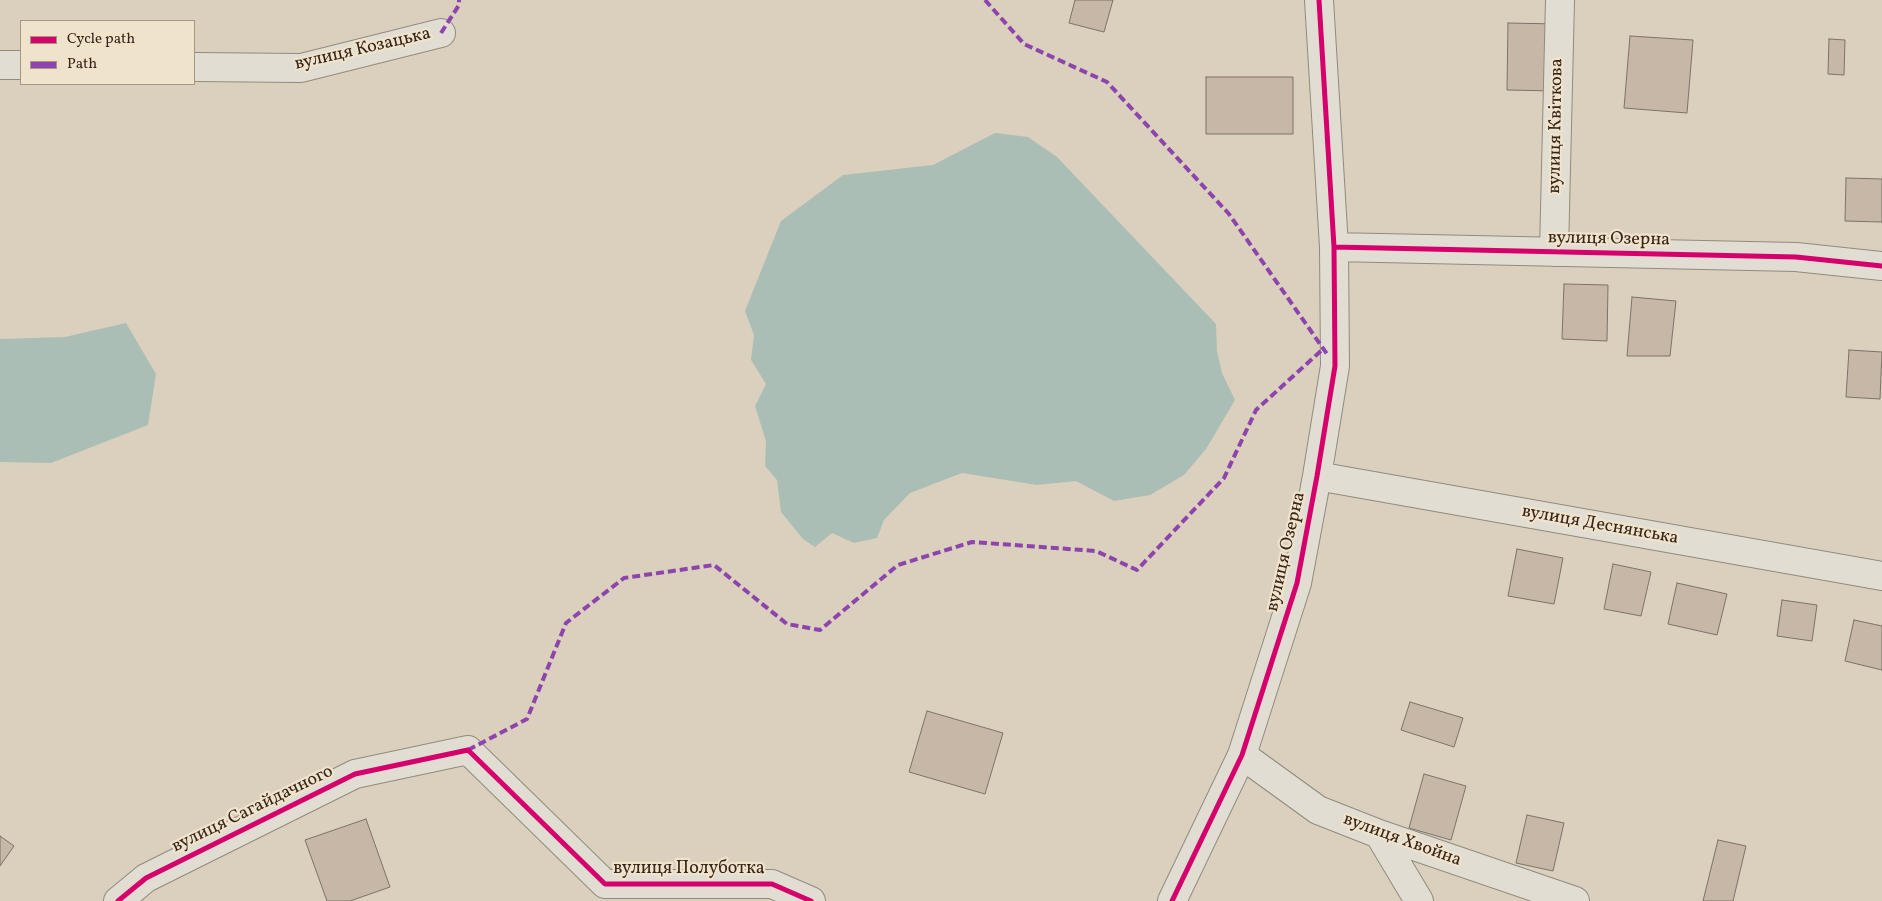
<!DOCTYPE html>
<meta charset="utf-8">
<style>
body{margin:0}
#map{position:relative;width:1882px;height:901px;overflow:hidden;background:#dad0bd;font-family:Vollkorn,serif}
canvas{display:block}
.legend{position:absolute;left:20px;top:20px;width:175px;height:65px;box-sizing:border-box;background:#efe3cc;border:1px solid #a69784;margin:0;padding:6px 9px;list-style:none;font-size:15px;color:#382419}
.legend li{display:flex;align-items:center;gap:10px;height:25px}
.legend b{width:25px;border:1px solid #a69784}
</style>
<div id="map">
<canvas width="1882" height="901"></canvas>
<ul class="legend">
<li><b style="height:6px;background:#d6006c"></b>Cycle path</li>
<li><b style="height:6px;background:#8e44ad"></b>Path</li>
</ul>
</div>
<script>
const g = document.querySelector('canvas').getContext('2d');
g.lineJoin = 'round';
function fillPath(path, color) {
  g.fillStyle = color;
  g.fill(path, 'evenodd');
}
function poly(rows) {
  const path = new Path2D();
  for (const r of rows) {
    path.moveTo(r[0], r[1]);
    for (let i = 2; i < r.length; i += 2) path.lineTo(r[i], r[i + 1]);
  }
  return path;
}
function trace(path, color, width, dash) {
  g.strokeStyle = color;
  g.lineWidth = width;
  g.lineCap = dash ? 'butt' : 'round';
  g.setLineDash(dash || []);
  g.stroke(path);
}
function label(font, color, halo, rows, align = 'center') {
  g.font = font + ' Vollkorn,serif';
  g.lineWidth = 4.5;
  g.setLineDash([]);
  g.textBaseline = 'middle';
  g.strokeStyle = halo;
  g.fillStyle = color;
  for (const [text, x, y, turn = 0] of rows) {
    g.save();
    g.translate(x, y);
    g.rotate((+turn || 0) * Math.PI / 180);
    g.textAlign = isNaN(turn) ? turn : align;
    if (halo) g.strokeText(text, 0, 0);
    g.fillText(text, 0, 0);
    g.restore();
  }
}
fillPath(poly([
 [995,133,1028,137,1057,157,1216,324,1217,351,1222,373,1235,400,1206,449,1184,475,1150,495,1114,501,1076,481,1037,485,962,473,910,493,884,520,877,538,854,543,832,533,815,547,803,539,781,512,777,480,765,466,766,441,755,406,766,384,751,360,754,335,745,311,781,221,843,175,933,165],
 [126,323,156,374,148,425,51,463,0,462,0,339,65,337]
]), '#abbeb5');
const building = poly([
 [1075,0,1113,0,1104,32,1069,23,1075,0],
 [1508,23,1558,24,1556,91,1507,90,1508,23],
 [1630,36,1693,40,1687,113,1624,108,1630,36],
 [1829,39,1845,40,1844,75,1828,74,1829,39],
 [1206,77,1293,77,1293,134,1206,134,1206,77],
 [1846,178,1882,179,1882,222,1845,221,1846,178],
 [1564,284,1608,285,1607,341,1562,339,1564,284],
 [1632,297,1676,301,1670,356,1627,356,1632,297],
 [1849,350,1882,352,1880,399,1846,397,1849,350],
 [1517,549,1563,558,1554,604,1508,596,1517,549],
 [1613,564,1651,572,1641,616,1604,609,1613,564],
 [1677,583,1727,594,1717,635,1668,624,1677,583],
 [1782,600,1817,605,1812,641,1777,636,1782,600],
 [1854,620,1882,626,1882,670,1845,661,1854,620],
 [1410,702,1463,718,1454,747,1401,730,1410,702],
 [927,711,1003,733,985,794,909,772,927,711],
 [1424,774,1466,786,1451,840,1409,828,1424,774],
 [1527,815,1564,823,1553,871,1516,863,1527,815],
 [366,819,390,887,350,901,327,901,305,840,366,819],
 [0,836,14,846,0,866,0,836],
 [1718,840,1746,846,1733,901,1703,901,1718,840]
]);
fillPath(building, '#c7b7a7');
trace(building, '#7b7368', 1);
const street = poly([
 [1319,0,1334,247,1796,257,1882,266],
 [0,65,21,65],
 [194,67,301,68,441,33],
 [1554,252,1560,0],
 [1317,476,1882,576],
 [1242,755,1318,810,1379,834,1575,901],
 [1379,834,1419,901],
 [118,901,146,878,355,774,468,750,605,884,772,884,811,901],
 [1172,901,1242,755,1297,583,1317,476,1335,366,1334,247]
]);
trace(street, '#928a7e', 30);
trace(street, '#e2ddd3', 28);
trace(poly([
 [985,0,1024,44,1107,82,1229,214,1327,354],
 [441,33,459,5,459,0],
 [468,750,527,719,566,623,624,578,714,565,787,624,820,630,898,565,972,542,1096,551,1137,570,1224,478,1256,410,1323,349]
]), '#8e44ad', 4, [8, 4]);
trace(poly([
 [1319,0,1334,247,1796,257,1882,266],
 [118,901,146,878,355,774,468,750,605,884,772,884,811,901],
 [1172,901,1242,755,1297,583,1317,476,1335,366,1334,247]
]), '#d6006c', 5);
label('18px', '#382419', '#efe3cc', [
 ["вулиця Козацька",363,50,-13],
 ["вулиця Квіткова",1557,126,-89],
 ["вулиця Озерна",1609,240,1],
 ["вулиця Деснянська",1600,526,10],
 ["вулиця Озерна",1287,552,-77],
 ["вулиця Сагайдачного",253,810,-26],
 ["вулиця Хвойна",1402,841,20],
 ["вулиця Полуботка",689,870]
]);
</script>
